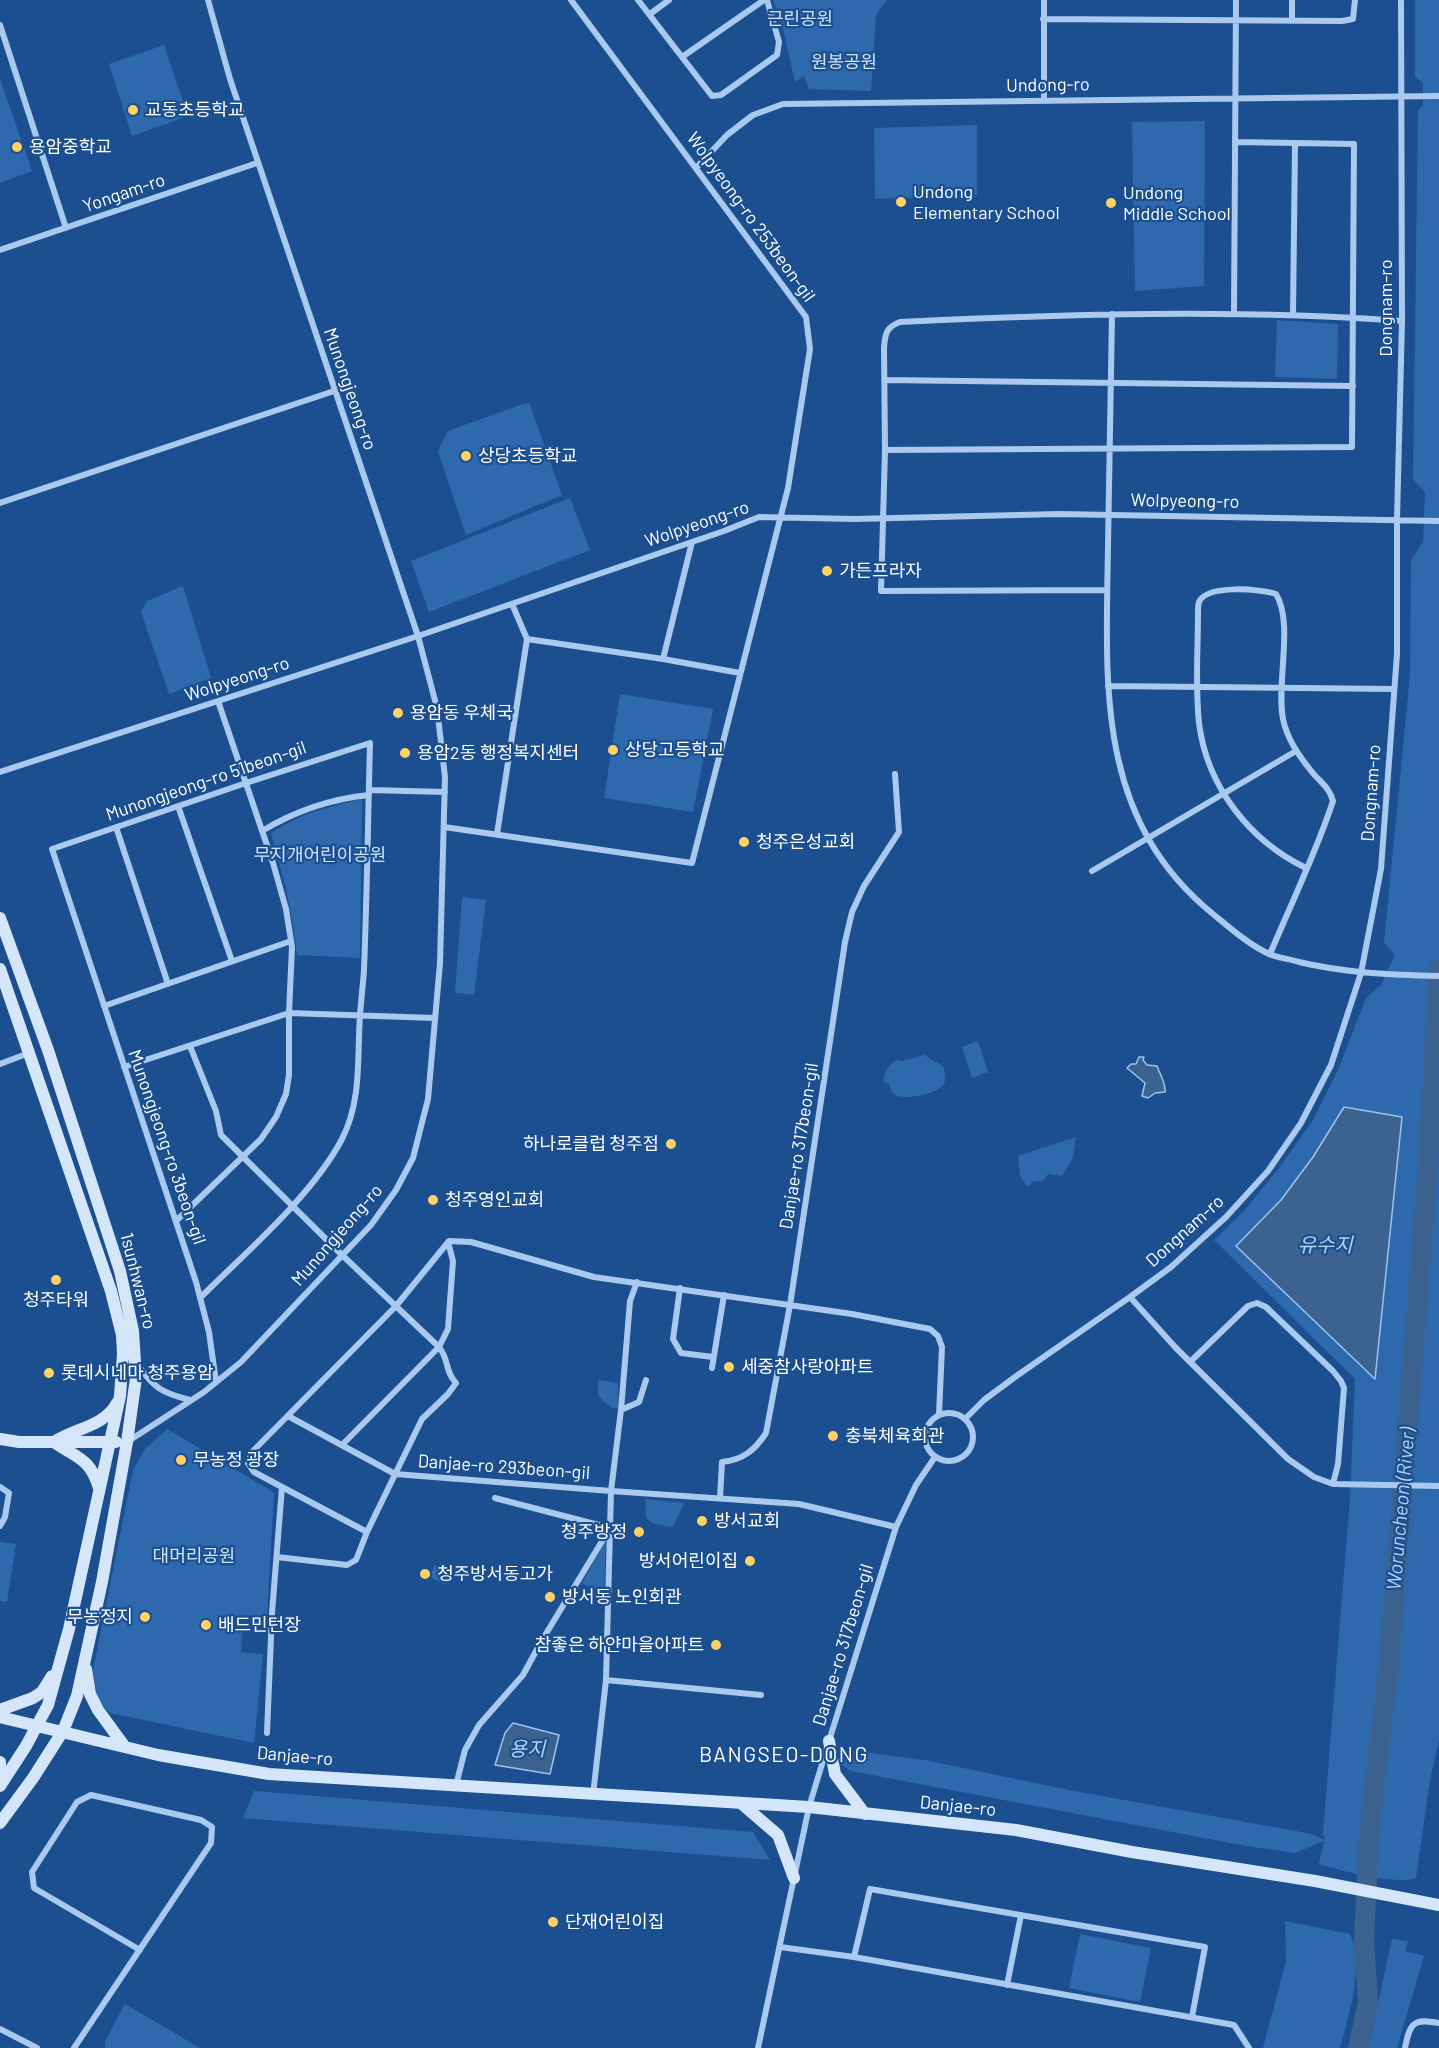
<!DOCTYPE html>
<meta charset="utf-8">
<style>
body{margin:0}
canvas{display:block;background:#1b4f8f}
</style>
<canvas width="1439" height="2048"></canvas>
<script>
const ctx = document.querySelector('canvas').getContext('2d');
ctx.lineJoin = 'round';
function fill(path, color) { ctx.fillStyle = color; ctx.fill(path, 'evenodd'); }
function strokePath(path, color, width, dash) { ctx.strokeStyle = color; ctx.lineWidth = width; ctx.lineCap = dash ? 'butt' : 'round'; ctx.setLineDash(dash || []); ctx.stroke(path); }
function drawText(font, color, halo, rows, align = 'center') {
  ctx.font = font + ' Barlow,"Noto Sans KR",sans-serif'; ctx.lineWidth = 4.5; ctx.setLineDash([]); ctx.textBaseline = 'middle'; ctx.strokeStyle = halo; ctx.fillStyle = color; for (const [text, x, y, turn = 0] of rows) {
    ctx.save(); ctx.translate(x, y); ctx.rotate((+turn || 0) * Math.PI / 180); ctx.textAlign = isNaN(turn) ? turn : align; if (halo) ctx.strokeText(text, 0, 0); ctx.fillText(text, 0, 0); ctx.restore();
  }
}
const green = new Path2D(`
 M773,0H887L876,15L871,91L809,89L804,76L795,82L783,29Z
 M1415,0H1439V1740L1430,1780L1416,1878C1394,1885 1342,1871 1319,1864L1324,1841L1295,1853L1246,1846L851,1771L842,1765L846,1750L925,1760L1069,1790L1312,1834L1325,1840L1323,1833L1350,1498L1355,1379L1214,1240L1244,1211L1279,1168L1313,1120L1338,1070L1366,998L1381,985L1395,955L1384,943L1410,675L1411,560L1423,542L1425,492L1413,479L1418,111L1423,105V83L1415,77Z
 M164,45L188,116L132,136L109,64Z
 M0,79L32,171L0,183Z
 M1205,121L1204,286L1135,291L1132,122Z
 M977,125V195L875,199L874,128Z
 M1277,320L1338,324L1337,379L1275,377Z
 M529,402L562,495L466,535L438,451L448,431Z
 M570,498L590,550L429,612L411,561Z
 M183,586L211,678L169,694L141,612L147,601Z
 M620,694L713,709L693,812L604,798Z
 M362,799L360,958L297,955L293,925L286,889L271,833C302,813 327,807 362,799Z
 M462,897L486,900L474,995L455,993Z
 M978,1041L988,1072L972,1078L962,1047Z
 M924,1055L943,1066C945,1072 947,1079 943,1085C936,1094 902,1102 893,1093C891,1090 890,1087 889,1084L884,1082C884,1072 887,1067 896,1060L903,1061Z
 M1076,1137L1073,1158L1062,1176L1048,1174L1043,1181H1034L1027,1187L1020,1176L1018,1156Z
 M598,1380L618,1383V1408H612L598,1396Z
 M167,1429L270,1490L274,1494L267,1616H243L241,1652L263,1654L254,1743L110,1713C97,1702 94,1686 93,1670L133,1470L145,1449Z
 M645,1499L684,1503L674,1525L670,1527L653,1523L646,1518Z
 M606,1540L604,1594L582,1583Z
 M0,1542L16,1544L7,1602L0,1601Z
 M435,1565L453,1575L450,1583L444,1584L429,1577Z
 M254,1791L753,1832L770,1860L243,1818Z
 M1285,1921L1350,1934L1358,1957L1352,2002L1340,2048H1263L1286,1961Z
 M1080,1934L1151,1948L1140,2002L1069,1988Z
 M1392,1939L1408,1941L1405,1951L1424,1956L1397,2048H1368Z
 M125,2004L200,2048H105V2041Z`);
const water = new Path2D(`
 M1139,1057H1144L1143,1060L1147,1065L1157,1066C1160,1075 1166,1083 1165,1092L1155,1093L1148,1098L1142,1096L1145,1083L1127,1068L1131,1064H1136Z
 M1344,1107L1402,1117L1375,1379L1236,1246L1281,1200L1313,1157Z
 M513,1723L559,1735L550,1774L495,1765L505,1733Z`);
const river = new Path2D(`
 M1358,2048L1368,2002L1364,1940L1369,1833L1389,1664L1428,1166L1439,968`);
const street = new Path2D(`
 M638,0L712,96L721,95L777,55L779,42L767,0
 M1044,0V100
 M650,14L669,0
 M1043,19L1342,21L1353,19L1355,0
 M1292,20V0
 M0,25L66,228
 M682,57L764,0
 M696,168L727,135L753,115L783,104L1439,96
 M0,250L257,163
 M1234,313L1236,0
 M1112,314C1111,392 1109,469 1108,546C1106,684 1095,818 1213,914C1230,928 1248,944 1269,954C1278,958 1290,959 1299,962C1345,973 1392,975 1439,976
 M1293,315L1295,144
 M885,380L1353,386
 M885,450L1352,447L1354,144L1236,142
 M0,503L334,391
 M1107,590L881,591L885,450L884,348C885,334 886,327 900,322C1068,314 1234,309 1402,321
 M512,604L527,639L663,659L740,673
 M663,659L692,542
 M1108,686L1394,689
 M0,772L418,636L724,531L759,517L854,519L1059,514L1439,521
 M369,790L445,792
 M178,806L232,961
 M116,827L168,984
 M444,827L692,863L788,488L810,349L806,317L571,0
 M262,831C295,811 330,799 369,795
 M497,834L527,639
 M1092,871L1296,751
 M1270,954C1291,904 1316,853 1333,801C1330,788 1320,782 1312,772C1299,756 1287,739 1283,719C1276,683 1294,623 1276,594C1261,589 1207,584 1199,602C1198,605 1198,609 1198,612C1198,649 1195,686 1199,723C1207,787 1250,841 1306,868
 M104,1006L291,941
 M190,1046L216,1111L221,1135L342,1255L439,1347C450,1361 444,1370 456,1383L448,1394L422,1419L367,1532L356,1560L347,1565L277,1557
 M0,1064L29,1053
 M124,1067L289,1013L435,1018
 M177,1220L261,1139L276,1117L286,1094L289,1075V1013L292,947L286,909L273,863L218,701
 M680,1288L673,1339L681,1353L713,1357
 M1130,1297L1175,1347L1288,1459L1314,1477L1333,1484L1439,1486
 M200,1298C246,1252 312,1196 342,1139C362,1100 357,1058 360,1015C361,1000 363,985 364,970C367,894 368,819 370,743L246,783L52,849L196,1282L209,1332L216,1382
 M1190,1362L1248,1306L1257,1303L1266,1307L1333,1371L1341,1381L1344,1388L1338,1464L1333,1484
 M138,1365C154,1388 162,1393 190,1400
 M712,1368L724,1295
 M621,1410L639,1402L646,1380
 M925 1437a24 24 0 1 1 48 0a24 24 0 1 1-48 0Z
 M288,1416L395,1474L611,1491L621,1410L630,1301L637,1282
 M965,1419L984,1400L1015,1377L1130,1297L1171,1267L1226,1217L1268,1171L1301,1123L1331,1065L1361,973L1381,869L1397,654V519L1402,321L1401,0
 M127,1442L204,1392L241,1362L371,1225L396,1190L413,1158L428,1099L440,963L445,777L437,708L418,636L230,79L208,0
 M342,1445L439,1347L448,1329L453,1261L448,1242
 M0,1487L9,1493L5,1517L0,1526
 M282,1487L367,1532
 M720,1498L722,1462C743,1460 755,1450 766,1433L790,1305L845,942L852,912L864,886L899,832L895,774
 M606,1680L761,1695
 M267,1733L272,1613L282,1487L254,1472L248,1463L252,1452L396,1306L449,1241L471,1242L594,1277L852,1314L930,1329L938,1336L942,1347L939,1414
 M456,1785L465,1750L479,1725L523,1675L541,1642L610,1528L495,1498
 M593,1795L606,1680L611,1491L799,1504L896,1527
 M780,1947L854,1957L1234,2025L1249,2048
 M854,1957L870,1889L1205,1947L1192,2017
 M1007,1985L1021,1915
 M0,2029L37,2048
 M74,2048L211,1843L212,1827L201,1820L91,1795L77,1802L32,1872L34,1888L140,1950
 M758,2048L809,1807L829,1741L896,1527L916,1485L935,1457
 M1405,2048C1410,2023 1413,2018 1439,2023`);
const secondary = new Path2D(`
 M0,918L48,1050L120,1271L133,1331L136,1378L127,1442L102,1582L77,1696L63,1731L33,1778L0,1823
 M0,969L111,1291L122,1335L123,1354L120,1396L69,1629L48,1705L26,1746L0,1786
 M0,1439L19,1442H116
 M99,1488C90,1458 77,1458 54,1442C75,1428 104,1427 117,1403
 M86,1669L90,1694L98,1710L125,1747
 M0,1710L33,1698L42,1692L52,1676
 M0,1717L158,1755L269,1774L809,1807L1016,1830L1132,1852L1315,1881L1439,1905
 M829,1741L835,1774L865,1814
 M0,1762V1774
 M742,1804L778,1835L794,1878`);
const markers = [
 [133,110,6,"#ffd166"],
 [17,147,6,"#ffd166"],
 [901,202,6,"#ffd166"],
 [1111,203,6,"#ffd166"],
 [466,456,6,"#ffd166"],
 [827,571,6,"#ffd166"],
 [398,713,6,"#ffd166"],
 [613,750,6,"#ffd166"],
 [405,753,6,"#ffd166"],
 [744,842,6,"#ffd166"],
 [671,1144,6,"#ffd166"],
 [433,1200,6,"#ffd166"],
 [56,1280,6,"#ffd166"],
 [729,1367,6,"#ffd166"],
 [49,1373,6,"#ffd166"],
 [833,1436,6,"#ffd166"],
 [181,1460,6,"#ffd166"],
 [702,1521,6,"#ffd166"],
 [639,1532,6,"#ffd166"],
 [750,1561,6,"#ffd166"],
 [425,1574,6,"#ffd166"],
 [550,1597,6,"#ffd166"],
 [145,1617,6,"#ffd166"],
 [206,1625,6,"#ffd166"],
 [716,1645,6,"#ffd166"],
 [553,1922,6,"#ffd166"]
];
const parkNames = [
 ["근린공원",800,19],
 ["원봉공원",844,62],
 ["무지개어린이공원",320,855],
 ["대머리공원",194,1556]
];
const streetNames = [
 ["Undong-ro",1048,85,-1],
 ["Yongam-ro",124,193,-19],
 ["Wolpyeong-ro 253beon-gil",751,217,54],
 ["Dongnam-ro",1386,308,-90],
 ["Munongjeong-ro",350,389,71],
 ["Wolpyeong-ro",1185,501,1],
 ["Wolpyeong-ro",697,524,-19],
 ["Wolpyeong-ro",237,679,-18],
 ["Munongjeong-ro 51beon-gil",206,781,-19],
 ["Dongnam-ro",1371,793,-86],
 ["Danjae-ro 317beon-gil",799,1146,-81],
 ["Munongjeong-ro 3beon-gil",167,1147,71],
 ["Dongnam-ro",1185,1231,-42],
 ["Munongjeong-ro",337,1235,-49],
 ["1sunhwan-ro",138,1281,76],
 ["Danjae-ro 293beon-gil",504,1467,4],
 ["Danjae-ro 317beon-gil",843,1645,-73],
 ["Danjae-ro",295,1756,5],
 ["Danjae-ro",958,1806,6]
];
const poiNames = [
 ["교동초등학교",145,110],
 ["용암중학교",29,147],
 ["Undong",913,192],
 ["Elementary School",913,213],
 ["Undong",1123,193],
 ["Middle School",1123,214],
 ["상당초등학교",478,456],
 ["가든프라자",839,571],
 ["용암동 우체국",410,713],
 ["상당고등학교",625,750],
 ["용암2동 행정복지센터",417,753],
 ["청주은성교회",756,842],
 ["하나로클럽 청주점",659,1144,"right"],
 ["청주영인교회",445,1200],
 ["청주타워",56,1300,"center"],
 ["세중참사랑아파트",741,1367],
 ["롯데시네마 청주용암",61,1373],
 ["충북체육회관",845,1436],
 ["무농정 광장",193,1460],
 ["방서교회",714,1521],
 ["청주방정",627,1532,"right"],
 ["방서어린이집",738,1561,"right"],
 ["청주방서동고가",437,1574],
 ["방서동 노인회관",562,1597],
 ["무농정지",133,1617,"right"],
 ["배드민턴장",218,1625],
 ["참좋은 하얀마을아파트",704,1645,"right"],
 ["단재어린이집",565,1922]
];
const waterNames = [
 ["유수지",1325,1245],
 ["Woruncheon (River)",1401,1509,-85],
 ["용지",527,1749]
];
const quarterNames = [
 ["BANGSEO-DONG",784,1755]
];
fill(green, '#2e69ad');
fill(water, '#3c6290');
strokePath(water, '#9cc4f0', 1.5);
strokePath(river, '#3c6290', 20);
strokePath(street, '#a9c9ee', 6);
strokePath(secondary, '#d6e6fa', 12);
for (const [x, y, r, color] of markers) { const dot = new Path2D(); dot.arc(x, y, r, 0, 2 * Math.PI); ctx.fillStyle = color; ctx.fill(dot); strokePath(dot, '#1b4f8f', 2); }
drawText('18px', '#cfe3fa', '#1b4f8f', parkNames);
drawText('18px', '#fff', '#1b4f8f', streetNames);
drawText('18px', '#fff', '#1b4f8f', poiNames, 'left');
drawText('italic 20px', '#b5d3f5', '#1b4f8f', waterNames);
ctx.letterSpacing = '1.5px';
drawText('21px', '#fff', '#1b4f8f', quarterNames);
ctx.letterSpacing = '0px';
</script>
